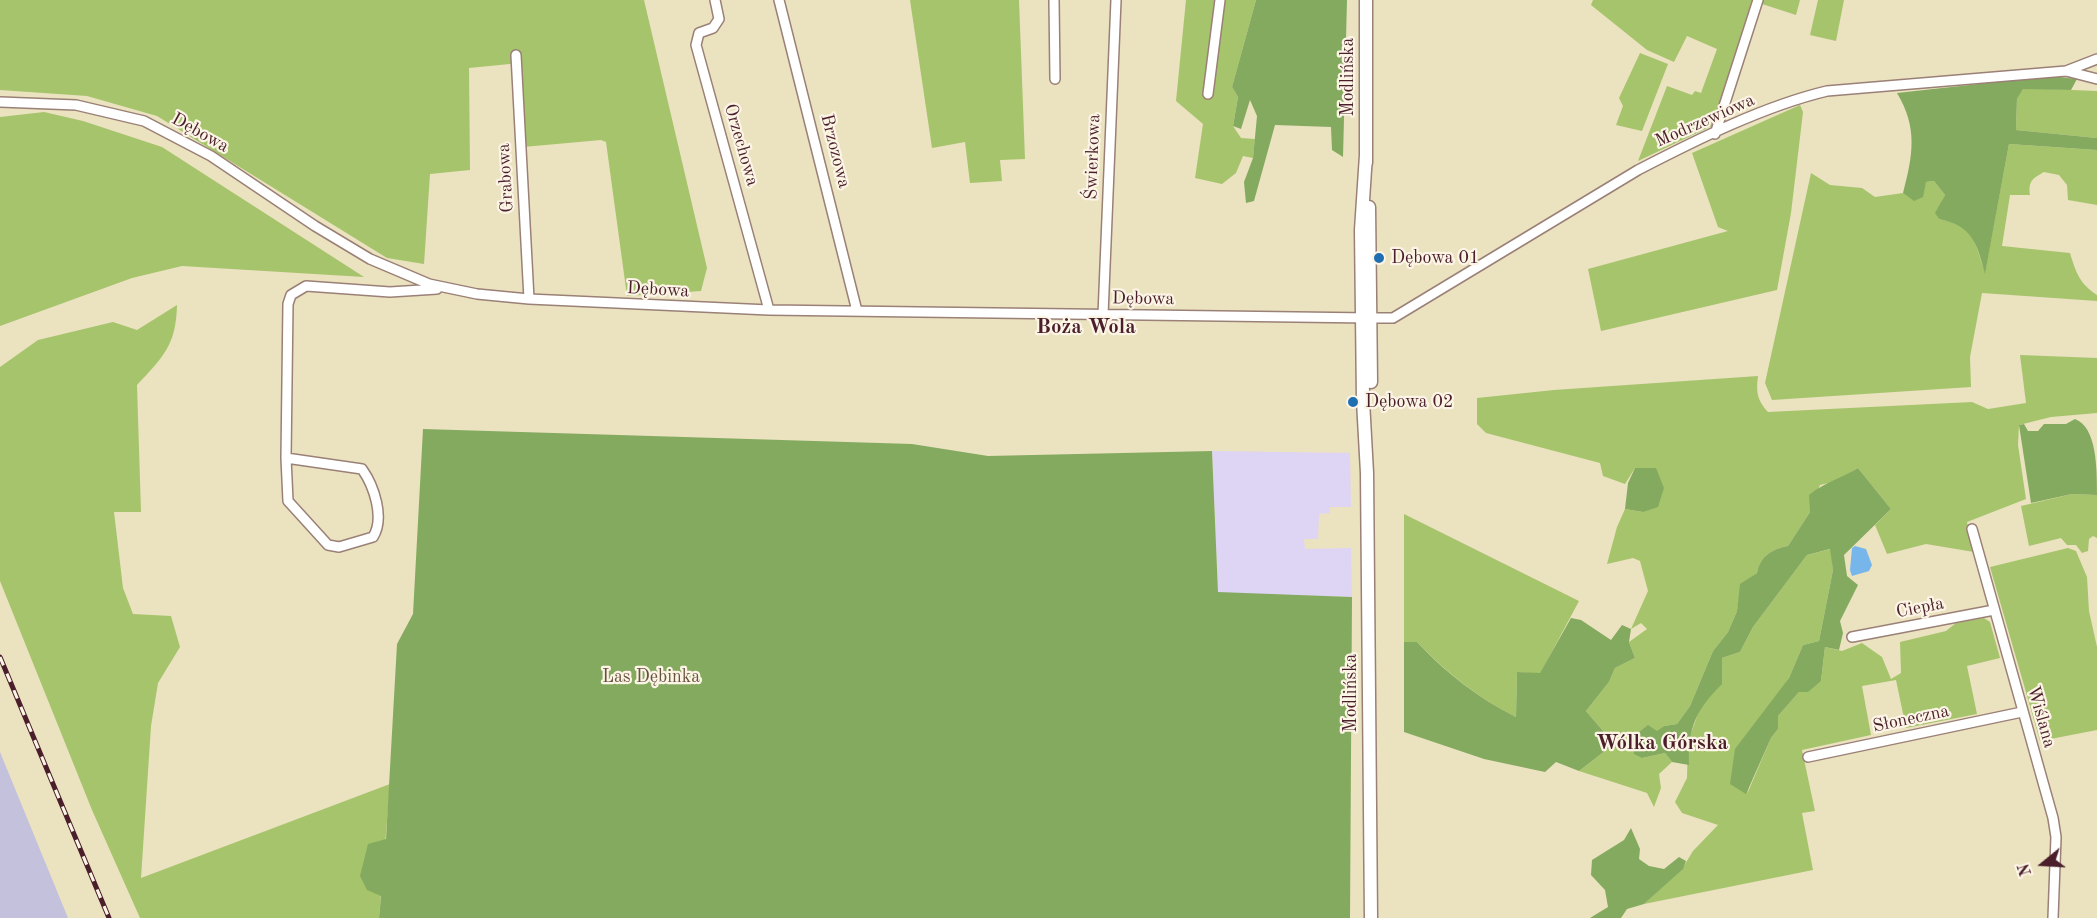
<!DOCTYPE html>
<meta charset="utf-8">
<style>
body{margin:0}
#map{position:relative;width:2097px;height:918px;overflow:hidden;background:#ebe2c0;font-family:"Old Standard TT",serif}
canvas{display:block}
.north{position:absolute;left:2013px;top:834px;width:60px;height:60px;-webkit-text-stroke:4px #fcf5e5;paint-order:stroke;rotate:252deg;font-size:16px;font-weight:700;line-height:24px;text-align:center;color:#4a1f2b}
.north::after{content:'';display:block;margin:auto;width:21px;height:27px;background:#4a1f2b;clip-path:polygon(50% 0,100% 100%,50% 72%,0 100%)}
</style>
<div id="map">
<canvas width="2097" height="918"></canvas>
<div class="north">N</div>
</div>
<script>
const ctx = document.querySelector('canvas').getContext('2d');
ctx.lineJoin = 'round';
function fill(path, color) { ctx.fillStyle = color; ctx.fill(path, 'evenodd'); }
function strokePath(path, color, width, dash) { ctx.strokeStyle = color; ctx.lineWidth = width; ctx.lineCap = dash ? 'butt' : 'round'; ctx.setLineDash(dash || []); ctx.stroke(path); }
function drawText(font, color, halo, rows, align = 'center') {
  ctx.font = font + ' "Old Standard TT",serif'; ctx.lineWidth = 4.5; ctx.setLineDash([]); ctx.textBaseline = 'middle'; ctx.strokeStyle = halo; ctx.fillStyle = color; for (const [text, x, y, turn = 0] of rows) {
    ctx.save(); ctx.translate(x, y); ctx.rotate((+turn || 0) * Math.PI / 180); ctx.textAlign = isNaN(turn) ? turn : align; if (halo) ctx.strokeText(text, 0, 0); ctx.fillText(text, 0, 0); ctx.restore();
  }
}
const built = new Path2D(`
 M1212,451L1350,453L1351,507H1330V513L1319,514L1318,539H1304L1305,549L1351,548L1352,597L1218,593Z`);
const industrial = new Path2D(`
 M0,752L68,918H0Z`);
const green = new Path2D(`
 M0,0H644L707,268L701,291L627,296L606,142L601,140L523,147L520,63L469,68L470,170L430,174L424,264L387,258L157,116L87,96L0,90Z
 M910,0H1019L1025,159L1000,160L1002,181L970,183L965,142L932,148Z
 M1186,0H1256L1232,87L1238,97L1233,126L1241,138L1255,139L1253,158L1243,156L1236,173L1222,184L1195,178L1203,124L1176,101Z
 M1593,0H1800L1796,15L1759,3L1718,123L1638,161L1667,86L1692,95L1695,91L1701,93L1717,49L1687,36L1674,62L1647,50L1591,5Z
 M1818,0H1844L1836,41L1810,35Z
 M1640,53L1668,64L1642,131L1616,125L1623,106L1619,98Z
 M2023,88L2097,91V138L2016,130L2017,99Z
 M1800,105L1803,112L1791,213L1777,290L1601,331L1588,269L1728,231L1718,227L1692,153Z
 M44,112L83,121L162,147L364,277L182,266L132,278L0,326V117Z
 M2009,144L2097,150V205L2068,200L2067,185L2059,175L2044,172C2033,178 2028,181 2030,195H2010L2002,246L2070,253C2076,273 2080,284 2097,295V301L1982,293L1970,357L1971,387L1772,400L1765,383L1811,173L1830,185L1862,188L1875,197L1903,193L1914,200L1926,182L1934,181L1945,195L1936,213L1939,219C1976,226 1974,242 1985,272Z
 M177,305C176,345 164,356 137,385L141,512H114L123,588L133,614L171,616L180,647L158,683L151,726L141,878L390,784L379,918H140L92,810L0,581V367L38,340L113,322L137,330Z
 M2020,355L2097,358V413L2051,417L2019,425L2018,445L2026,499L1967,522L1974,552L1926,544L1887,554L1875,525L1891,509L1858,468L1837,481L1820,485L1810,512L1788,546C1772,549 1760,556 1757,573L1741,585L1737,611L1728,632L1713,651L1690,706L1677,724L1664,726L1657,732L1645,730L1633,737L1642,758L1665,753L1672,762L1659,774L1661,788L1654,807L1647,793L1579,771L1614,744L1586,711L1609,682L1615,668L1635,658L1629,642L1647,629L1641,623L1631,629L1648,591L1640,561L1633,558L1607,564L1617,527L1625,509L1643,512L1635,468L1625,484L1603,476L1600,463L1486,433L1477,424V398L1554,390L1758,376C1756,392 1757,400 1768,412L1972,402L1988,409L2026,403Z
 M2072,494L2097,495V538L2093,536L2089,539L2088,551L2082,553L2076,545H2067L2061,538L2029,546L2021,506Z
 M1404,514L1579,601L1540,674L1517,672L1516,717C1478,698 1447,673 1417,642H1404Z
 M2068,548L2076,551L2087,577L2089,611L2097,647V730L2040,741L1990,567Z
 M1831,549L1833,570L1819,641L1803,645L1789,678L1770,706L1747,794L1771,738L1778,729V716L1799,692L1821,681L1825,647L1842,651L1862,643L1882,657L1891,679L1901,673L1900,642L1946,631L1956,623L1984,618L1990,622L2000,658L1967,666L1977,714L1906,728L1896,680L1862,686L1871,735L1802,750L1815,811L1802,813L1813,870L1644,904L1682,869L1693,851L1718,825L1682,813L1675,802L1687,778L1688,742L1701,705L1722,683V658L1740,652L1753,627L1807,555Z`);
const forest = new Path2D(`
 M1256,0H1347L1343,157L1332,150L1331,127L1275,125L1254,201L1246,203L1244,182L1253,158L1257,116L1250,100L1241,129L1233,126L1238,97L1232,87Z
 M2051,76L2077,79L2071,90L2023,89L2017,99L2016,130L2097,138V150L2009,144L1985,274C1977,244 1973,226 1939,219L1935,213L1945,195L1934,181L1926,182L1923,197L1914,201L1903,193C1913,155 1918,128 1897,93Z
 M2075,419C2097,427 2097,469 2097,495L2072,494L2031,503L2019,425L2024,424L2028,431H2038L2044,424H2066Z
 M423,429L912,444L988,456L1212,451L1218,592L1352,597L1350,918H379L381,896L367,890L360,876L368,844L386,839L397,644L413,614Z
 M1635,468H1656L1664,488L1658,507L1643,512L1625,509L1628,483Z
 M1858,468L1891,509L1844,555L1847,576L1858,585L1840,621L1843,633L1839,650L1825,647L1821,681L1808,692H1799L1778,716V729L1771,738L1746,794L1730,784L1735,749L1789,678L1803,645L1819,641L1833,570L1830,549L1807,555L1753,627L1740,652L1722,658V684C1696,710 1688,727 1689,765L1672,762L1665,753L1642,758L1634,754L1633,737L1648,725L1657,731L1664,726L1677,724L1690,706L1713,651L1728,632L1737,611L1740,584L1757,573C1760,556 1772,549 1788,546L1810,512L1809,495C1823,483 1842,478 1858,468Z
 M1571,618L1581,620L1611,640L1622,625L1631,629L1629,642L1635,658L1615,668L1609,682L1586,711L1614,744L1579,771L1556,762L1545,772L1484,759L1404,732V642H1417C1446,673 1478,698 1516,717L1517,672L1540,673Z
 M1631,828L1640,849L1639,859L1649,866L1664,869L1679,857L1686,861L1683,869L1644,904L1627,909L1621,918H1590L1608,907L1605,890L1591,875L1592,860L1624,840Z`);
const water = new Path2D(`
 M1855,546L1866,549L1872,565L1869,571L1852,576L1850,570L1852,548Z`);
const minor = new Path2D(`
 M715,0L719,19L713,28L699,33L696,45L769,310
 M779,0L857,311
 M1054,0L1055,79
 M516,55L529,299
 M2066,71L2097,79
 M1208,94L1220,0
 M0,102L76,105L144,121L211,156L315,226L370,259L429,284L477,294L529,299L769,310L1370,318H1393L1638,170C1696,140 1764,106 1827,91L2066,71L2097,59
 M1715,134L1758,0
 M1103,315L1116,0
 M286,458L288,501L328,545L339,547L373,537C385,518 374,486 362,469L286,458L288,304L291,295L306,286L390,292L437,289
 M1972,529L2053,818L2056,837L2053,918
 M1852,637L1994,610
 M1808,757L2022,712`);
const major = new Path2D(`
 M1366,155L1361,230L1363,401L1367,473L1371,918
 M1366,163V0
 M1369,207L1371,382`);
const rail = new Path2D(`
 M0,657L109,918`);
const markers = [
 [1379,258,6,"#1f6fb2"],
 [1353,402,6,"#1f6fb2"]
];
const streetNames = [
 ["Modlińska",1348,77,-90],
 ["Modrzewiowa",1705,121,-24],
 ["Dębowa",200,133,29],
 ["Orzechowa",741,145,74],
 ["Brzozowa",835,151,76],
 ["Świerkowa",1093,157,-88],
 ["Grabowa",506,178,-93],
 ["Dębowa",658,290,3],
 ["Dębowa",1143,299,1],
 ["Ciepła",1920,608,-11],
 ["Modlińska",1351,693,-90],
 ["Wiślana",2041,717,74],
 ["Słoneczna",1911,719,-12]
];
const poiNames = [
 ["Dębowa 01",1391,258],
 ["Dębowa 02",1365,402]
];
const parkNames = [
 ["Las Dębinka",651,677]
];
const quarterNames = [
 ["Boża Wola",1086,327],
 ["Wólka Górska",1662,743]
];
fill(built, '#ded5f5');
fill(industrial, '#c3c1db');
fill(green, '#a6c46b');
fill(forest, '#84aa5f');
fill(water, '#76b6ea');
strokePath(minor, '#9a8076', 12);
strokePath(major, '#9a8076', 15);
strokePath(minor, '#fff', 9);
strokePath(major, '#fff', 12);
strokePath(rail, '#4a1f2b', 5);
strokePath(rail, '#fcf5e5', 3, [9]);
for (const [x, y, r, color] of markers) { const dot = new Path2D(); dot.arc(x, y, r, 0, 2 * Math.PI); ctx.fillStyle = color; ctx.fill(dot); strokePath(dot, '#fcf5e5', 2); }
drawText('18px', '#4a1f2b', '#fcf5e5', streetNames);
drawText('18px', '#4a1f2b', '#fcf5e5', poiNames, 'left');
drawText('18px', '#66513e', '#fcf5e5', parkNames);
drawText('bold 21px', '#4a1f2b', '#fcf5e5', quarterNames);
</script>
